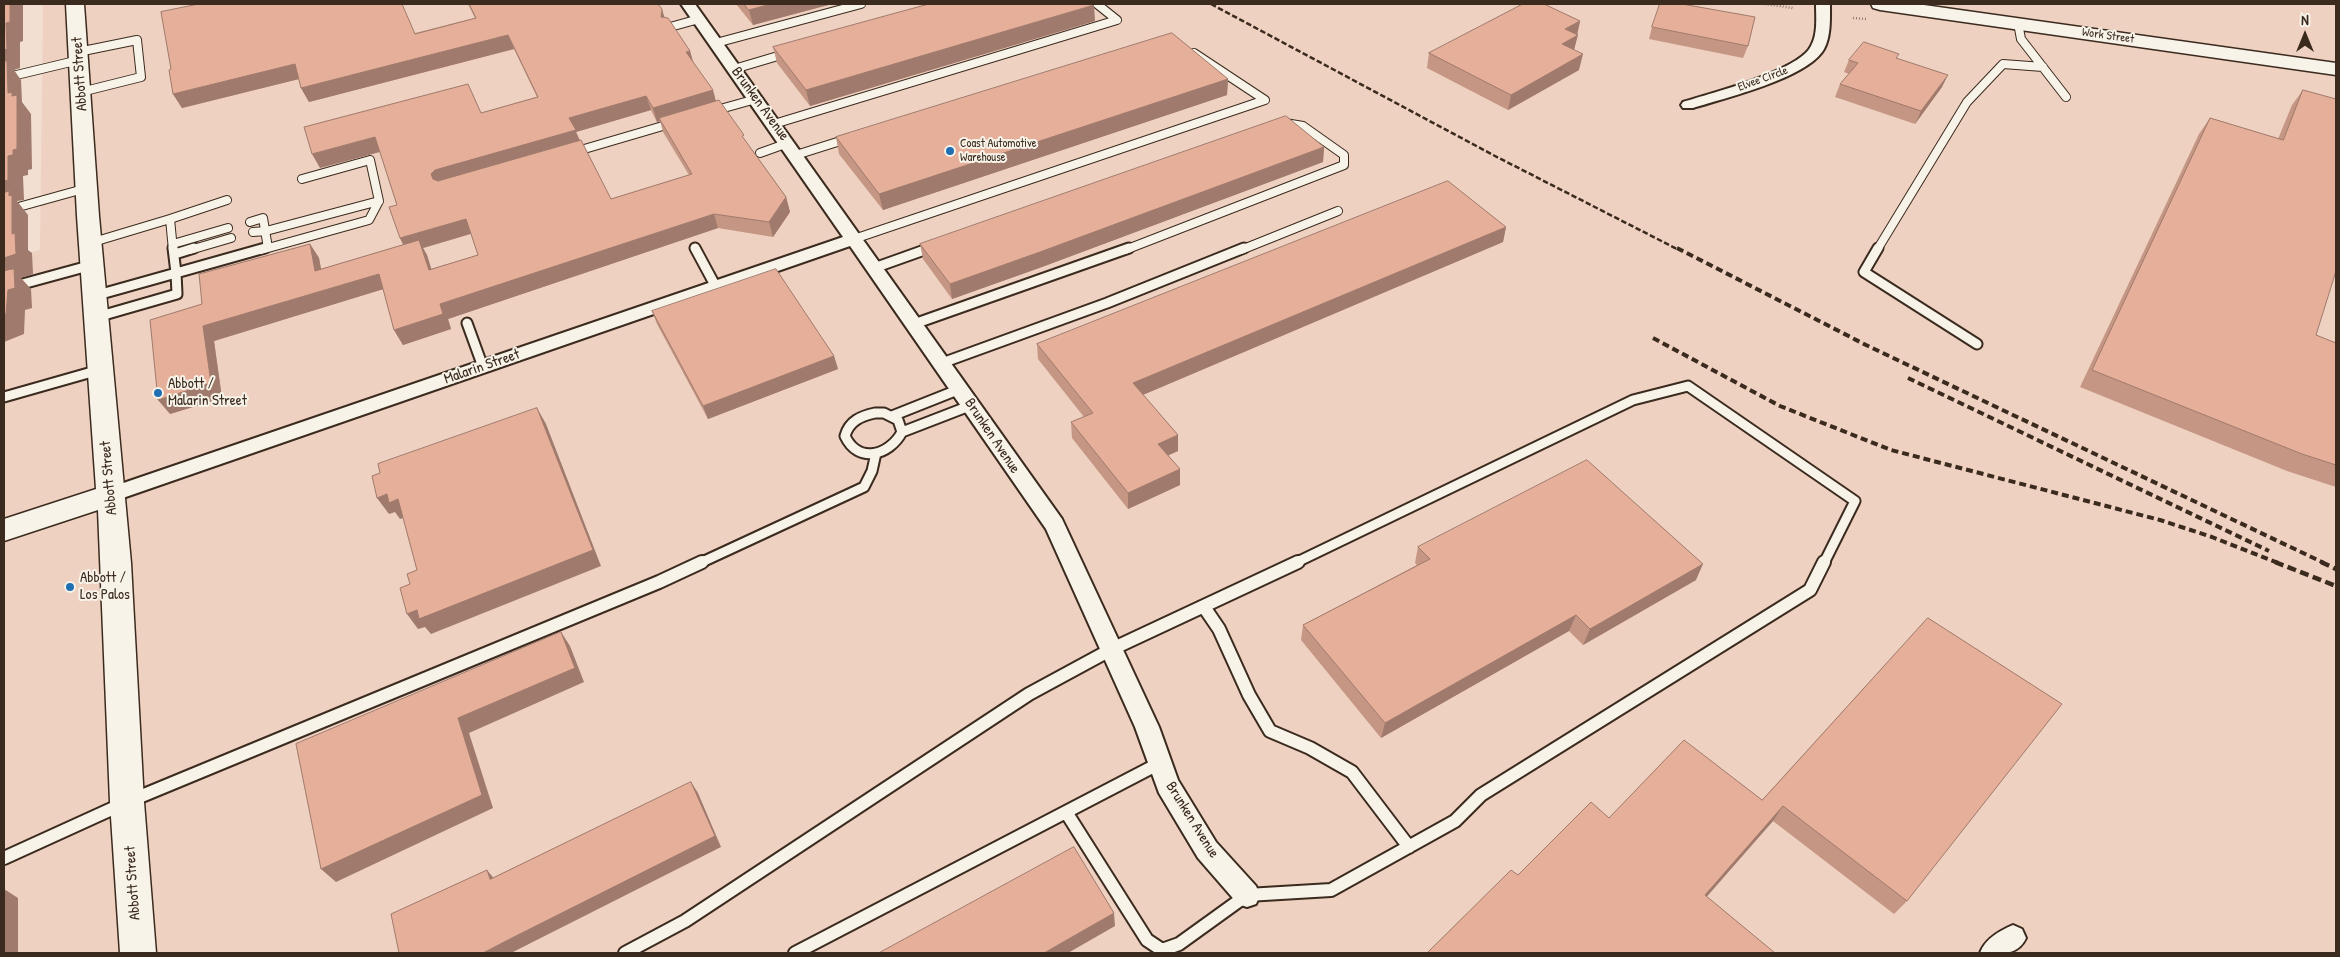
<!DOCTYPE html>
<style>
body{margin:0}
#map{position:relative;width:2340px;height:957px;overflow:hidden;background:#f2dfd1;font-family:"Patrick Hand",sans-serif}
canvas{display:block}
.frame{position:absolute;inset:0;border:5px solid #3b2a1e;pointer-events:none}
.north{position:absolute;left:2280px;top:10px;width:50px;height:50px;-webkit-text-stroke:4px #f7f3e8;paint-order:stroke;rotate:0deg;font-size:14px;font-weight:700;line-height:20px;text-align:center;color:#3b2a1e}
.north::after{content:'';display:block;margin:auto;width:18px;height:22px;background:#3b2a1e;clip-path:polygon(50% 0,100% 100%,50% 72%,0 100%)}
</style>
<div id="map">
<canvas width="2340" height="957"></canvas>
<div class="frame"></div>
<div class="north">N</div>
</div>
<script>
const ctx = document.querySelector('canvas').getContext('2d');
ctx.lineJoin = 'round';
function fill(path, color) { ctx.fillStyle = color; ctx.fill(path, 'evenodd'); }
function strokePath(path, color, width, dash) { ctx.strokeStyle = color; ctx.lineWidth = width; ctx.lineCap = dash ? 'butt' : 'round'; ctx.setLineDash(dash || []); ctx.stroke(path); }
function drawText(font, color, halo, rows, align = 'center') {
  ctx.font = font + ' "Patrick Hand",sans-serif'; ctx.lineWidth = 4; ctx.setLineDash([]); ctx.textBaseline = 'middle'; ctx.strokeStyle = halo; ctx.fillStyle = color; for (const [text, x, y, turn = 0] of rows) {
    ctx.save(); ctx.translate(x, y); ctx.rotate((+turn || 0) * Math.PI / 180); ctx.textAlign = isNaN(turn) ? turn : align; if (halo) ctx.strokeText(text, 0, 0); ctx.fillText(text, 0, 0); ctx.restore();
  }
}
const built = new Path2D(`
 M43,4H2336V953H4V260L40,250Z`);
const path = new Path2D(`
 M1765,4L1793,8
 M1853,18L1867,19`);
const laneFar2 = new Path2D(`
 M2018,23L2021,39L2066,97
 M670,27L699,19
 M716,43L861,4
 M78,52L137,40L141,77L81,92
 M734,69L788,53
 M4,78L79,60
 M713,111L756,99
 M774,124L1117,20L1097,4
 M574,152L673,123
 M760,153L788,143
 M796,155L850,138
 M4,211L87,188
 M170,219L227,200
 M250,222L263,218L268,248
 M253,232L266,231L379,201L370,160L302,179
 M854,239L1265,100L1194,53
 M90,243L170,219L173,250
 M173,244L228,228
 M695,248L696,250
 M190,250L231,238
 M261,250L369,220L379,201
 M926,250L934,247
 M1125,250L1344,165V155L1303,126L1285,123
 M1241,250L1338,211
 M1877,250L1967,102L2003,64L2043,67`);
const laneFar1 = new Path2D(`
 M695,248L716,287
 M1878,248L1864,272L1977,344
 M175,254L194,248
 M874,268L930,248
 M4,289L92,265
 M94,296L176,273L173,248
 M97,317L177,294L176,273L265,248
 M467,323L483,367
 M914,324L1129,248
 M942,363L1107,303L1244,248
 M4,397L99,370
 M875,413H884L898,420L902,432C889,456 858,464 845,436C849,421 861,416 875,413Z
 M892,416L960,389
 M902,432L972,405
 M700,563L864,487L872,471L876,453
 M1295,563L1633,400L1688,386L1855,501L1824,563`);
const lane = new Path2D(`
 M1204,607L1219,629L1249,695L1270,731L1310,748L1352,772L1409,847
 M1066,812L1147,940L1162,950L1179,944L1247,895L1331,890L1455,821L1481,795L1810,590L1824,562
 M4,858L127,802L659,582L702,562
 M625,953L685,921L1029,694L1112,649L1298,562
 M795,953L1160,763`);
const street = new Path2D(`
 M681,4H695L1062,519L1159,727L1178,780L1216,842L1256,886L1260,895L1256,904L1247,907L1238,904L1198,858L1159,793L1135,727L1046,529L850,246L117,500L110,503L103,500L100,495L103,490L843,237Z
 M1816,4H1830C1830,18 1831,36 1824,49C1808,78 1725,98 1693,108H1683L1681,105L1683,102C1711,93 1799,71 1811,46C1818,34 1816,17 1816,4Z
 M2013,925L2022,929L2026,938C2017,957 2000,953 1980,953C1985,939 1999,931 2013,925Z`);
const secondary = new Path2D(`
 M66,4H84L99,216L131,563L144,802L156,953H120L110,802L98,510L4,541V519L96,489L77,216Z
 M1871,4H1917L2336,63V75L1880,10L1873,8Z`);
const railFar2 = new Path2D(`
 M1211,4L1495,156L1679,250`);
const railFar1 = new Path2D(`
 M1677,248L1866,345L2324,563
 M1653,338L1780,406L1891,450L2160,520L2212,537L2278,563
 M1908,378L2269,551`);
const rail = new Path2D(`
 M2275,562L2336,586
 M2321,562L2336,569`);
const wall = new Path2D(`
 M468,4H658L665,18L690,51L693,62L716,101L786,197L790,212L773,237L718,228L448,319L451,329L403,345L394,330L383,289L214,341L222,398L170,414L202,304L310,244L319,258L321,269L403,245L400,238L397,205L380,152L320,168L481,113L537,97L514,49L309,102L301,88L299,79L182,108L173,94L171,69L415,33L475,18ZM651,110L657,122L660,121L663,132L689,175L611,199L580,140L576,132ZM471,234L478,255L431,269L427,255L423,248Z
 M736,4H832L753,25Z
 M1095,21L810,106L777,63L773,47Z
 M1580,21L1574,50L1579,70L1508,110L1427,68L1429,53Z
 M1652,27L1748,46L1743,58L1649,39Z
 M1897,58L1942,87L1915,124L1835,97L1840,84L1849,74L1844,72L1849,60Z
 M1228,79L1227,95L883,210L839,154L836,137Z
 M2303,90L2316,335L2336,343V487L2287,471L2080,387L2199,134L2210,118L2278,139L2292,105Z
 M1324,147L1323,162L1042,267L952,299L923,259L920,244Z
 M1506,227L1503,242L1143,395L1178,435V451L1168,455L1180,469V485L1128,509L1072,438L1071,422L1084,417L1038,359L1037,344Z
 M652,311L834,356L838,369L708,419L657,324Z
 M1418,547L1696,580L1583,645L1569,631L1381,738L1301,640L1303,625L1417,565L1415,563Z
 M1928,618L1907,901L1894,914L1773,821L1706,896L1518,875L1609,818L1762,800Z`);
const shadedWall = new Path2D(`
 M10,4H23V41L20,42V68L14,70L21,80L22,102L31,114L32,169L28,170V175L23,176L24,200L17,201L28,215V250L32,253L33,274L21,278L31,289L32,308L25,310L24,334L4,342V258L12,234L4,205V181L8,93L4,72V50L6,23Z
 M771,4H832L753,25L749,10Z
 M1094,5L1095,21L810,106L806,90Z
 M662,9L666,23L661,17Z
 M1580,21L1577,35L1565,29Z
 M508,35L514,49L309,102L301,88Z
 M1578,35L1574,50L1562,44Z
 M690,51L694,65L686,52Z
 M1583,54L1579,70L1508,110L1511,95Z
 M295,64L303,78L182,108L173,94Z
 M1948,75L1942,87L1915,124L1921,111Z
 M1228,79L1227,95L883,210L879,194Z
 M713,90L717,105L659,118L660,121L657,122L653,108Z
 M646,96L651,110L576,132L581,144L439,188L433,179L431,174L435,170L569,118Z
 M375,137L383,151L320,168L312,154Z
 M1324,147L1323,162L1042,267L952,299L950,284Z
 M786,197L790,212L773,237L769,222Z
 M714,214L718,228L448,319L451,329L403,345L394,330L440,304Z
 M466,219L473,233L423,248L427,255L436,284L429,270L408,253L400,238Z
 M1506,227L1503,242L1133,399V383Z
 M310,244L319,258L324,286L315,271Z
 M379,274L387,288L214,341L222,398L170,414L158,400L203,326Z
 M834,356L838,369L708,419L703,406Z
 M537,408L546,424L601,566L431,634L425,627L418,629L407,614Z
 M1178,435V451L1158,460V444Z
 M1180,469V485L1128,509V493Z
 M387,494L398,499L409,516L400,519L395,512L389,514L377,498Z
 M1703,564L1696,580L1583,645L1590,629Z
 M1576,615L1569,631L1381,738L1385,723Z
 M561,632L570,646L584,682L469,733L493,808L336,882L321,869L458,718Z
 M691,782L698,793L721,847L511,953H483Z
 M1783,806L1773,821L1696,909L1705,895Z
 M487,870L496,881L490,879Z
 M4,889L18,898V953H4Z
 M1114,913L1115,926L1068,953H1044Z`);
const building = new Path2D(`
 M4,4H10V22L6,23L7,49L4,50Z
 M199,4H402L415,34L476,18L469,4H658L662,9L661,17L668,18L690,51L686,52L713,90L653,108L646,96L569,118L576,130L435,170L431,174L433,179L438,181L581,140L611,199L692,174L659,118L719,100L744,135L742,136L786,197L769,222L714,214L440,304L443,314L394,330L379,274L203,326L211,383L158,400L150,320L202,304L199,274L310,244L315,271L419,240L429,270L478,255L466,219L400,238L389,207L397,205L375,137L312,154L304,127L468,84L481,113L538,97L508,35L301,88L295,64L173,94L169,70L171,69L161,12Z
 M744,4H771L749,10Z
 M929,4H1092L1094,5L806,90L773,47Z
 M1523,4H1544L1580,21L1565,29L1578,35L1562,44L1583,54L1511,95L1429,53Z
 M1660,4H1682L1755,17L1748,46L1652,27Z
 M1172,33L1228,79L879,194L836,137Z
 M1864,42L1899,54L1896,58L1948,75L1921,111L1840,84L1858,63L1849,60Z
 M4,61H7L8,93L12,92V96L17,95V149L13,150V155L8,156V180L4,181Z
 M2303,90L2336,99V271L2316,335L2336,343V465L2302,454L2092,370L2210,118L2283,140Z
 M1286,116L1324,147L1040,252L950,284L920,244Z
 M1448,181L1506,227L1133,383L1178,435L1158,444L1180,469L1128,493L1071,422L1093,413L1037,344Z
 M9,191V196L12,195V234L15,233L16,254L4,258V193Z
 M14,269L15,288L8,290L6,314L4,315V271Z
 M776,269L834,356L703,406L652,311Z
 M537,408L593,550L419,619L417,610L407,614L400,588L410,584L407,574L417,570L398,499L389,503L387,494L377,498L372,476L380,473L378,464Z
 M1587,460L1703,564L1590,629L1576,615L1385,723L1303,625L1430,559L1418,547Z
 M1928,618L2062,704L1907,901L1783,806L1705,895L1775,953H1427L1511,870L1518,875L1591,802L1609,818L1684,740L1762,800Z
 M561,632L575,668L458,718L482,795L321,869L296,744Z
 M691,782L715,836L510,939L483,953H399L391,914L487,870L490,879Z
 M1074,847L1114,913L1044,953H879Z`);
const markers = [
 [950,151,5,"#1f6fb2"],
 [158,393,5,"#1f6fb2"],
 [70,587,5,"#1f6fb2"]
];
const farStreetnames = [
 ["Work Street",2108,36,8],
 ["Elvee Circle",1763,79,-20]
];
const farPoinames = [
 ["Coast Automotive",960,144],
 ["Warehouse",960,158]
];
const streetNames = [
 ["Abbott Street",80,74,-94],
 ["Brunken Avenue",760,104,54],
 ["Malarin Street",482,367,-19],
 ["Brunken Avenue",992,436,56],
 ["Abbott Street",109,478,-95],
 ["Brunken Avenue",1192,820,58],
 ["Abbott Street",133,883,-94]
];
const poiNames = [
 ["Abbott /",168,384],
 ["Malarin Street",168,401],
 ["Abbott /",80,578],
 ["Los Palos",80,595]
];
fill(built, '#eed1c0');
strokePath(laneFar2, '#3b2a1e', 10);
strokePath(laneFar1, '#3b2a1e', 13);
strokePath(lane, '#3b2a1e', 16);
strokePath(street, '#3b2a1e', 4);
strokePath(secondary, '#3b2a1e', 3);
strokePath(path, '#3b2a1e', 2.5, [0.5, 2.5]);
strokePath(laneFar2, '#f7f3e8', 8);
strokePath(laneFar1, '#f7f3e8', 9);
strokePath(lane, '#f7f3e8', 12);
fill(street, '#f7f3e8');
fill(secondary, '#f7f3e8');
strokePath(railFar2, '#3b2a1e', 2.5, [5.5, 2.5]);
strokePath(railFar1, '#3b2a1e', 4, [7, 4]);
strokePath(rail, '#3b2a1e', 4.5, [9, 4.5]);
fill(wall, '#c59684');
fill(shadedWall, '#a07a6c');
fill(building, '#e5af9a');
strokePath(building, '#a07a6c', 1);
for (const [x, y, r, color] of markers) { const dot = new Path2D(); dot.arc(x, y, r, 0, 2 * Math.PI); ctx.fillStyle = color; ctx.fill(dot); strokePath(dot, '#f7f3e8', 2); }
drawText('12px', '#3b2a1e', '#f7f3e8', farStreetnames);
drawText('12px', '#3b2a1e', '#f7f3e8', farPoinames, 'left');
drawText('15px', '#3b2a1e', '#f7f3e8', streetNames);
drawText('15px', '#3b2a1e', '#f7f3e8', poiNames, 'left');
</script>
